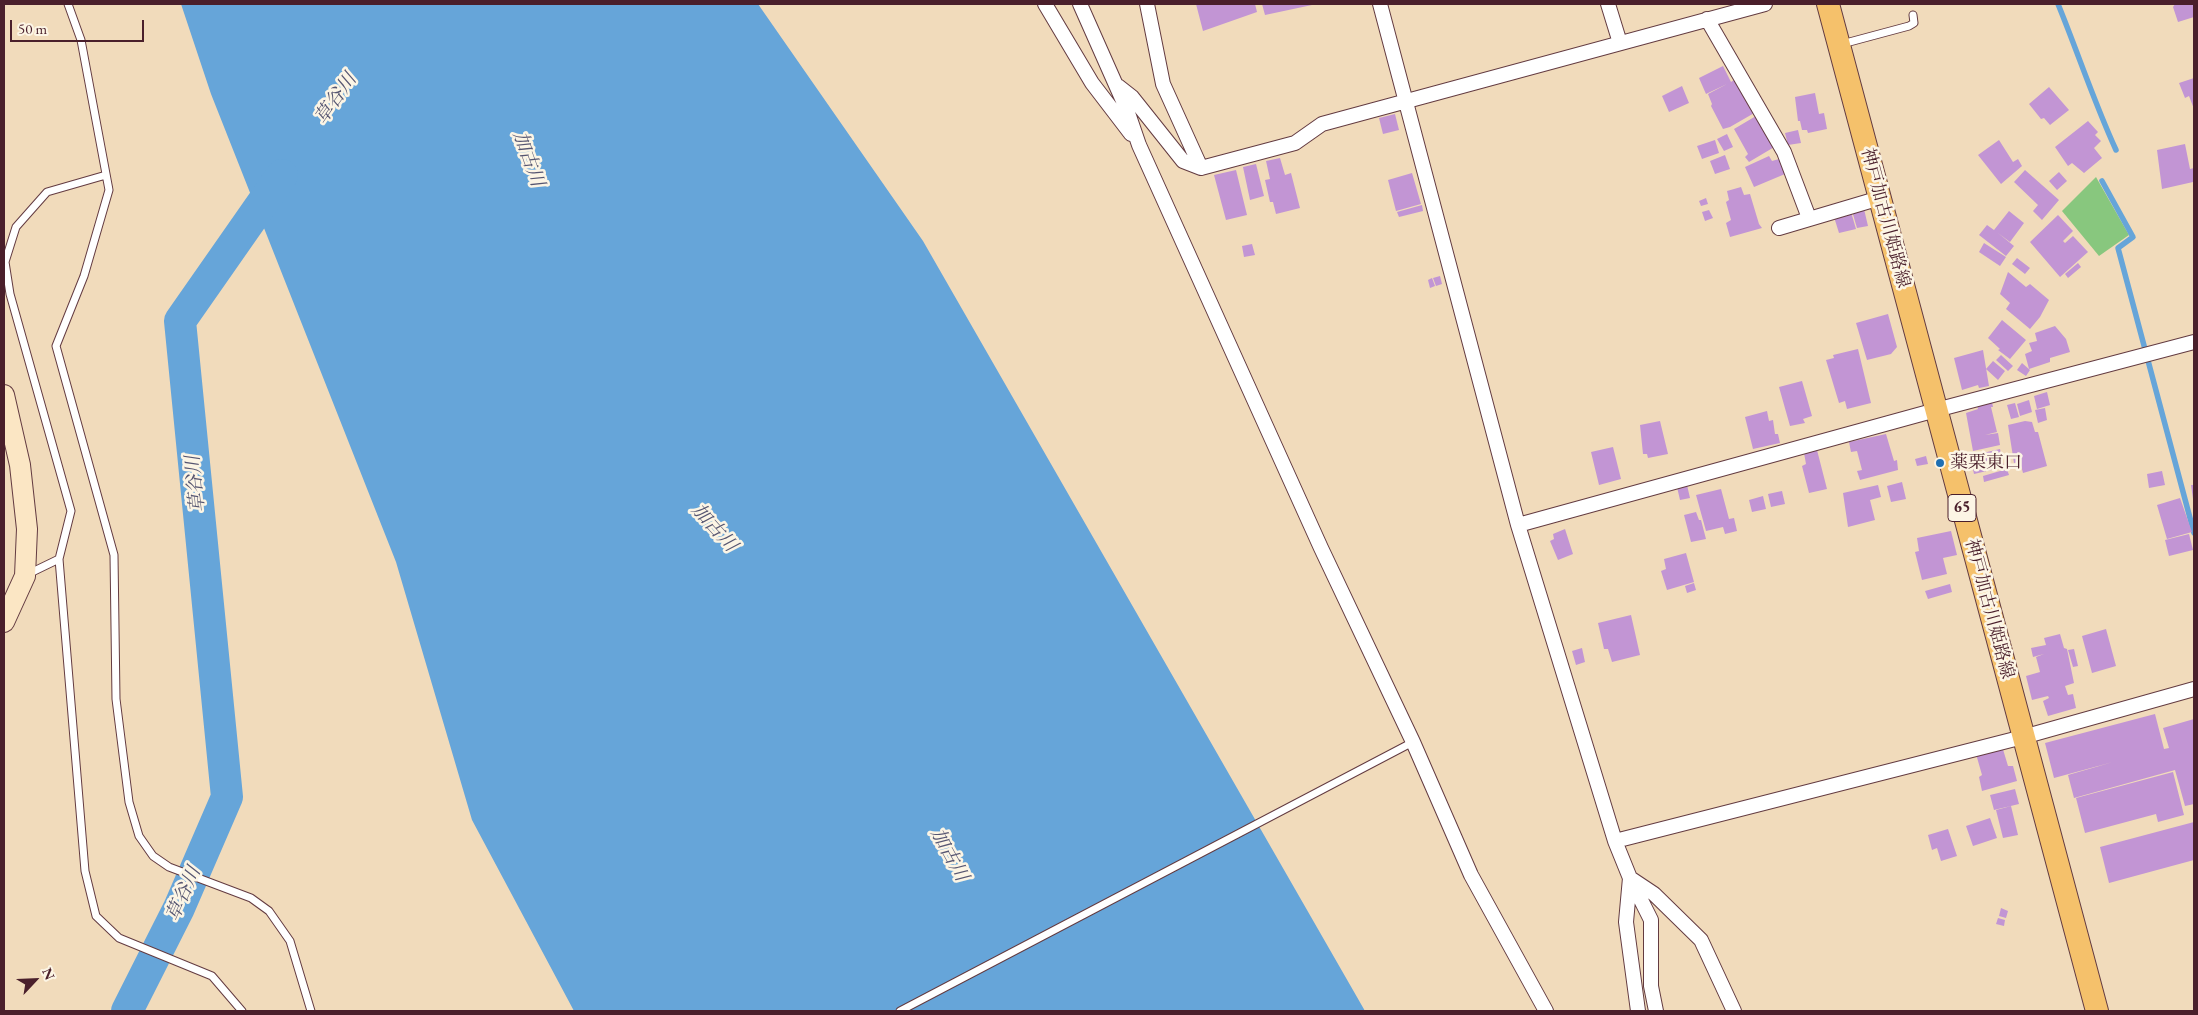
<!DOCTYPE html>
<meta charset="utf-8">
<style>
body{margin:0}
#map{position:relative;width:2198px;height:1015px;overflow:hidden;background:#f1dbbb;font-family:"EB Garamond",serif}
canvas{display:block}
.frame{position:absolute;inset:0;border:5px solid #4a1f2b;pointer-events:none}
.north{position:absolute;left:10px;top:955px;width:50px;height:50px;-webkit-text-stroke:4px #fcf5e5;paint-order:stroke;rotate:65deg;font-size:14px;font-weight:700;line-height:20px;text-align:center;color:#4a1f2b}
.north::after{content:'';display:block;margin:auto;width:18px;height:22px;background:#4a1f2b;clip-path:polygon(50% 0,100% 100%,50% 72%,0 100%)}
.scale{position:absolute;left:10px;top:20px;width:134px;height:22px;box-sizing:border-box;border:2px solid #4a1f2b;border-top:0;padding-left:6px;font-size:15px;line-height:18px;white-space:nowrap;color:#4a1f2b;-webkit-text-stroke:4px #fcf5e5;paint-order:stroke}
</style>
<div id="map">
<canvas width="2198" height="1015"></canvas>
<div class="frame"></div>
<div class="north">N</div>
<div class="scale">50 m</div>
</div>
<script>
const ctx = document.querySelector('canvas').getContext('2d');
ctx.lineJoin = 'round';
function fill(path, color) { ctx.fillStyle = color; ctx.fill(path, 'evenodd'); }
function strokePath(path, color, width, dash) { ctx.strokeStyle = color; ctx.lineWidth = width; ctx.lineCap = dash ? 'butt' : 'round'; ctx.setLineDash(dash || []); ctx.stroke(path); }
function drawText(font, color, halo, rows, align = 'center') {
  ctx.font = font + ' "EB Garamond","Noto Serif JP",serif'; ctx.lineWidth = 5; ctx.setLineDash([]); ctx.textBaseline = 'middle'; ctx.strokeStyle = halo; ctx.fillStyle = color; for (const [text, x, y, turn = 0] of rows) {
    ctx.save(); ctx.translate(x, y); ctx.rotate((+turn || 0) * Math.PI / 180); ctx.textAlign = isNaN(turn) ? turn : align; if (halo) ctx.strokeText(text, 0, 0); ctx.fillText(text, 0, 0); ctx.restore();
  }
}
const green = new Path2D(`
 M2096,177L2129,235L2099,256L2062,211Z`);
const water = new Path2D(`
 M181,4H758L923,241L1365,1011H574L472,820L396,562L211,94Z`);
const stream = new Path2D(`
 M2058,4C2078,53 2094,102 2116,150
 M2102,181L2133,237L2118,248L2194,533`);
const river = new Path2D(`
 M127,1011L179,908L227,797L180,321L282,175`);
const building = new Path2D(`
 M1196,4H1255L1257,12L1203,31Z
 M1262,4H1312V5L1265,15Z
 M2175,4H2194V17L2178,22L2173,7Z
 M1723,66L1731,82L1737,78L1756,112L1730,127L1723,129L1711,106L1712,104L1708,94L1727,84L1706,94L1699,78Z
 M2194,78V109L2189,96L2185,98L2179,83Z
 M1682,86L1689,103L1669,112L1662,96Z
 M2049,87L2069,110L2050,125L2044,118L2041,119L2029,104Z
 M1815,93L1819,114L1824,113L1827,129L1808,133L1807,130H1802L1800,121H1798L1795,97Z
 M1395,114L1399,130L1383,134L1379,118Z
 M1756,116L1776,146L1749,162L1745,157L1748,154L1734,129Z
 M2088,121L2098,132L2095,135L2101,141L2094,148L2102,158L2084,173L2072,163L2068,166L2055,147Z
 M1798,130L1801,143L1788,145L1785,133Z
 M1727,134L1733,147L1724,151L1717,139Z
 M1715,140L1719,153L1702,159L1697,146Z
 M1999,140L2013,162L2018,159L2022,166L2001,184L1978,155Z
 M2185,144L2190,169L2194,168L2193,182L2162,189L2157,150Z
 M1725,155L1730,169L1715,174L1710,161Z
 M1769,156L1772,161L1779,159L1785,174L1754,187L1745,167Z
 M1280,158L1285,175L1291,173L1300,208L1276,214L1273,202H1270L1265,180L1270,179L1266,161Z
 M1256,164L1264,196L1250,200L1243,167Z
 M1236,170L1247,215L1226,220L1214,175Z
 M2025,170L2059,200L2042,220L2033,211L2038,205L2014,182Z
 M2059,172L2067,181L2057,190L2049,181Z
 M1412,173L1421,204L1396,211L1388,180Z
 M1741,187L1744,195L1750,194L1759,224L1762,228L1730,237L1726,223L1731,220L1726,202L1729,200L1727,191Z
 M1706,198L1708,204L1701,206L1699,201Z
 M1422,205L1423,211L1399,217L1397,212Z
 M1864,209L1868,226L1857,228L1852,211Z
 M1709,210L1713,218L1705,221L1702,212Z
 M2009,211L2024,223L2010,242L1998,233L2014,246L2006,256L1979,235L1987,225L1994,230Z
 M1851,212L1856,229L1839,233L1834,217Z
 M2058,215L2073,231L2063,241L2065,243L2073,236L2088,252L2060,277L2030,242Z
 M1984,243L2006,257L2000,266L1979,252Z
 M1252,244L1255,255L1244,257L1242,246Z
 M2017,258L2030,268L2025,274L2012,264Z
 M2078,263L2081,267L2068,278L2065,274Z
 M2008,272L2026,287L2030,284L2049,300L2040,317L2030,329L2006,309L2010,303L2000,294Z
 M1440,276L1442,284L1436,286L1433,278Z
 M1432,278L1435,286L1430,288L1428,280Z
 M1888,314L1897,347L1891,354L1867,360L1856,323Z
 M2002,320L2026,340L2010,359L1998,350L2000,349L1988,338Z
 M2055,326L2066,339L2070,352L2050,358V362L2029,369L2025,354L2032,351L2029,343L2037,341L2035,333Z
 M1858,349L1871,403L1847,409L1845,401L1839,403L1826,360L1834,358L1833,355Z
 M1983,350L1989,386L1979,388L1978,385L1962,390L1954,358Z
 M2001,355L2013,366L2008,371L1996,360Z
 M1993,361L2005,371L1998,380L1986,369Z
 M2022,363L2030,370L2026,376L2017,370Z
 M1802,381L1812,416L1803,419L1805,423L1790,426L1779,387Z
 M2047,392L2050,405L2037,409L2034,396Z
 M2029,400L2032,412L2020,416L2017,404Z
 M1992,402L1993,407H1991L1997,432L1985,435L1998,433L2000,445L1973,451L1966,413L1978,409L1977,406Z
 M2015,403L2019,417L2011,419L2007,405Z
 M2045,408L2047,420L2038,423L2035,410Z
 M1767,411L1769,421L1773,420L1775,434H1778L1780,443L1753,449L1745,417Z
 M1660,421L1668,454L1648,458L1647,454H1643L1640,425Z
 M2025,421L2032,422L2035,432H2038L2047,466L2023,473L2020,462L2014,463L2008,425Z
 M1886,434L1894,461L1897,460L1898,470L1860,480L1857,471L1862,470L1857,451L1851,452L1849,442Z
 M1613,447L1621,479L1599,485L1591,452Z
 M2000,449L2004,467L1974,474L1970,456Z
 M1817,450L1827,489L1809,493L1802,466L1806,464L1804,453Z
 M1926,456L1928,464L1917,466L1915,459Z
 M2007,469L2009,475L1984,482L1983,476Z
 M2162,471L2165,485L2149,488L2147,474Z
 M1902,482L1906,499L1891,502L1887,486Z
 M1687,485L1690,498L1680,500L1677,487Z
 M1878,485L1881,497L1870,500L1875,520L1848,527L1843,493Z
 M2191,485H2194V499H2193Z
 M1721,489L1729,519L1734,518L1737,531L1725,534L1723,527L1706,531L1696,495Z
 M1782,491L1785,504L1771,507L1768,494Z
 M1763,496L1766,509L1752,512L1749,500Z
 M2180,498L2192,532L2167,539L2157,505Z
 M1696,512L1699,520H1701L1706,539L1691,542L1684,515Z
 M1565,529L1573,554L1558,560L1550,541L1554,539L1553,534Z
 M1951,531L1957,555L1943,558L1947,574L1922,580L1915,552L1919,551L1917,538Z
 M2189,534L2193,550L2169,556L2165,540Z
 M1686,553L1694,582L1667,590L1661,571L1666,569L1664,559Z
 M1694,583L1696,590L1687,593L1685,586Z
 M1950,584L1952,592L1928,599L1925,591Z
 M1631,615L1640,655L1612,662L1608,649H1604L1598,623Z
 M2106,629L2116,666L2092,673L2082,636Z
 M2060,634L2064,648L2067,649L2074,683L2065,686L2068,695L2073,694L2076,708L2048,716L2043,701L2049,698L2048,696L2032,700L2026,676L2040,672L2036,657L2044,654L2033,657L2031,648L2046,645L2044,638Z
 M1582,648L1585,662L1576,665L1572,651Z
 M2074,649L2078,666L2073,667L2068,650Z
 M2155,714L2164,749L2169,748L2163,728L2194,719V804L2185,806L2175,770L2074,798L2068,775L2113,762L2054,778L2045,743Z
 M2002,746L2008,766H2013L2017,781L1982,791L1979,777L1982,775L1976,754Z
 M2173,772L2184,815L2158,822L2156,814L2085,833L2076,798Z
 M2015,789L2019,804L1994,810L1990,795Z
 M2011,806L2018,835L2003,838L1996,810Z
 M1990,818L1997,838L1973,846L1966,826Z
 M2194,822V860L2109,883L2100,847Z
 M1948,829L1957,856L1941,861L1937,848L1932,850L1928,835Z
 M2001,908L2008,911L2006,918L1999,916Z
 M1998,918L2005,920L2004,926L1996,924Z`);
const lane = new Path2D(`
 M68,4L81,40L109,190L84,276L56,346L114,555L116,699L129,802L139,836L153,856L169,867L251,898L269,911L290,941L311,1011
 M1842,44L1909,26L1914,23L1913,15
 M59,559L85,871L96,916L119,938L212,976L242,1011
 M28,574L59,559L71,511L10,294L5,262L16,227L47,192L106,175
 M900,1011L1413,742`);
const street = new Path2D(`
 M1045,4L1092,83L1131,134
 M1080,4L1127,110L1139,145L1321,548L1413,742L1471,875L1546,1011
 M1147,4L1163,84L1201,168
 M1380,4L1518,525L1615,841L1630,878L1654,894L1701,940L1734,1011
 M1608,4L1620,43
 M1707,19L1784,152L1809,218
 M1118,86L1132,97L1183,161L1201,168L1295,143L1322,124L1765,4
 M1779,228L1880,198
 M1518,525L1936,410L2194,342
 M1615,841L2023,737L2194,689
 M1638,1011L1626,922L1630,878L1651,920V986L1656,1011`);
const secondary = new Path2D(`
 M4,395L20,465L27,529L25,576L4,622`);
const primary = new Path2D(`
 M1828,4L2097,1011`);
const markers = [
 [1940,463,5,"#1f6fb2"]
];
const shields = [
 [1962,508,28]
];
const shieldNames = [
 ["65",1962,508]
];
const streetNames = [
 ["神戸加古川姫路線",1885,218,75],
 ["神戸加古川姫路線",1989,609,75]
];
const poiNames = [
 ["薬栗東口",1950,463]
];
const waterNames = [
 ["草谷川",336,99,-55],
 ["加古川",528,159,70],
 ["草谷川",196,484,-96],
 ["加古川",714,528,48],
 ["加古川",949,855,61],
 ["草谷川",184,894,-66]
];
fill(green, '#88c77e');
fill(water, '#66a5d9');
strokePath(stream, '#66a5d9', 5.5);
strokePath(river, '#66a5d9', 32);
fill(building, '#c295d4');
strokePath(lane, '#633b41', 9);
strokePath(street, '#633b41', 16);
strokePath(secondary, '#633b41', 22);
strokePath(primary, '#633b41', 24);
strokePath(lane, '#fff', 7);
strokePath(street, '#fff', 14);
strokePath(secondary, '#fbe6c4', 20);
strokePath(primary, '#f5c16b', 22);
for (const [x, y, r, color] of markers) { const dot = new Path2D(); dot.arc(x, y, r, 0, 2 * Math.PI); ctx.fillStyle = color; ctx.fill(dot); strokePath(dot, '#fcf5e5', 2); }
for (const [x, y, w] of shields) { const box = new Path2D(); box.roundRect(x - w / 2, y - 13.5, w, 27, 4); ctx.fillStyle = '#fcf5e5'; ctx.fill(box); strokePath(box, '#4a1f2b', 1); }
drawText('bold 16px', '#4a1f2b', null, shieldNames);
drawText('18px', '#4a1f2b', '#fcf5e5', streetNames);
drawText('18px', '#4a1f2b', '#fcf5e5', poiNames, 'left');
drawText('italic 19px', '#555571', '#fcf5e5', waterNames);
</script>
